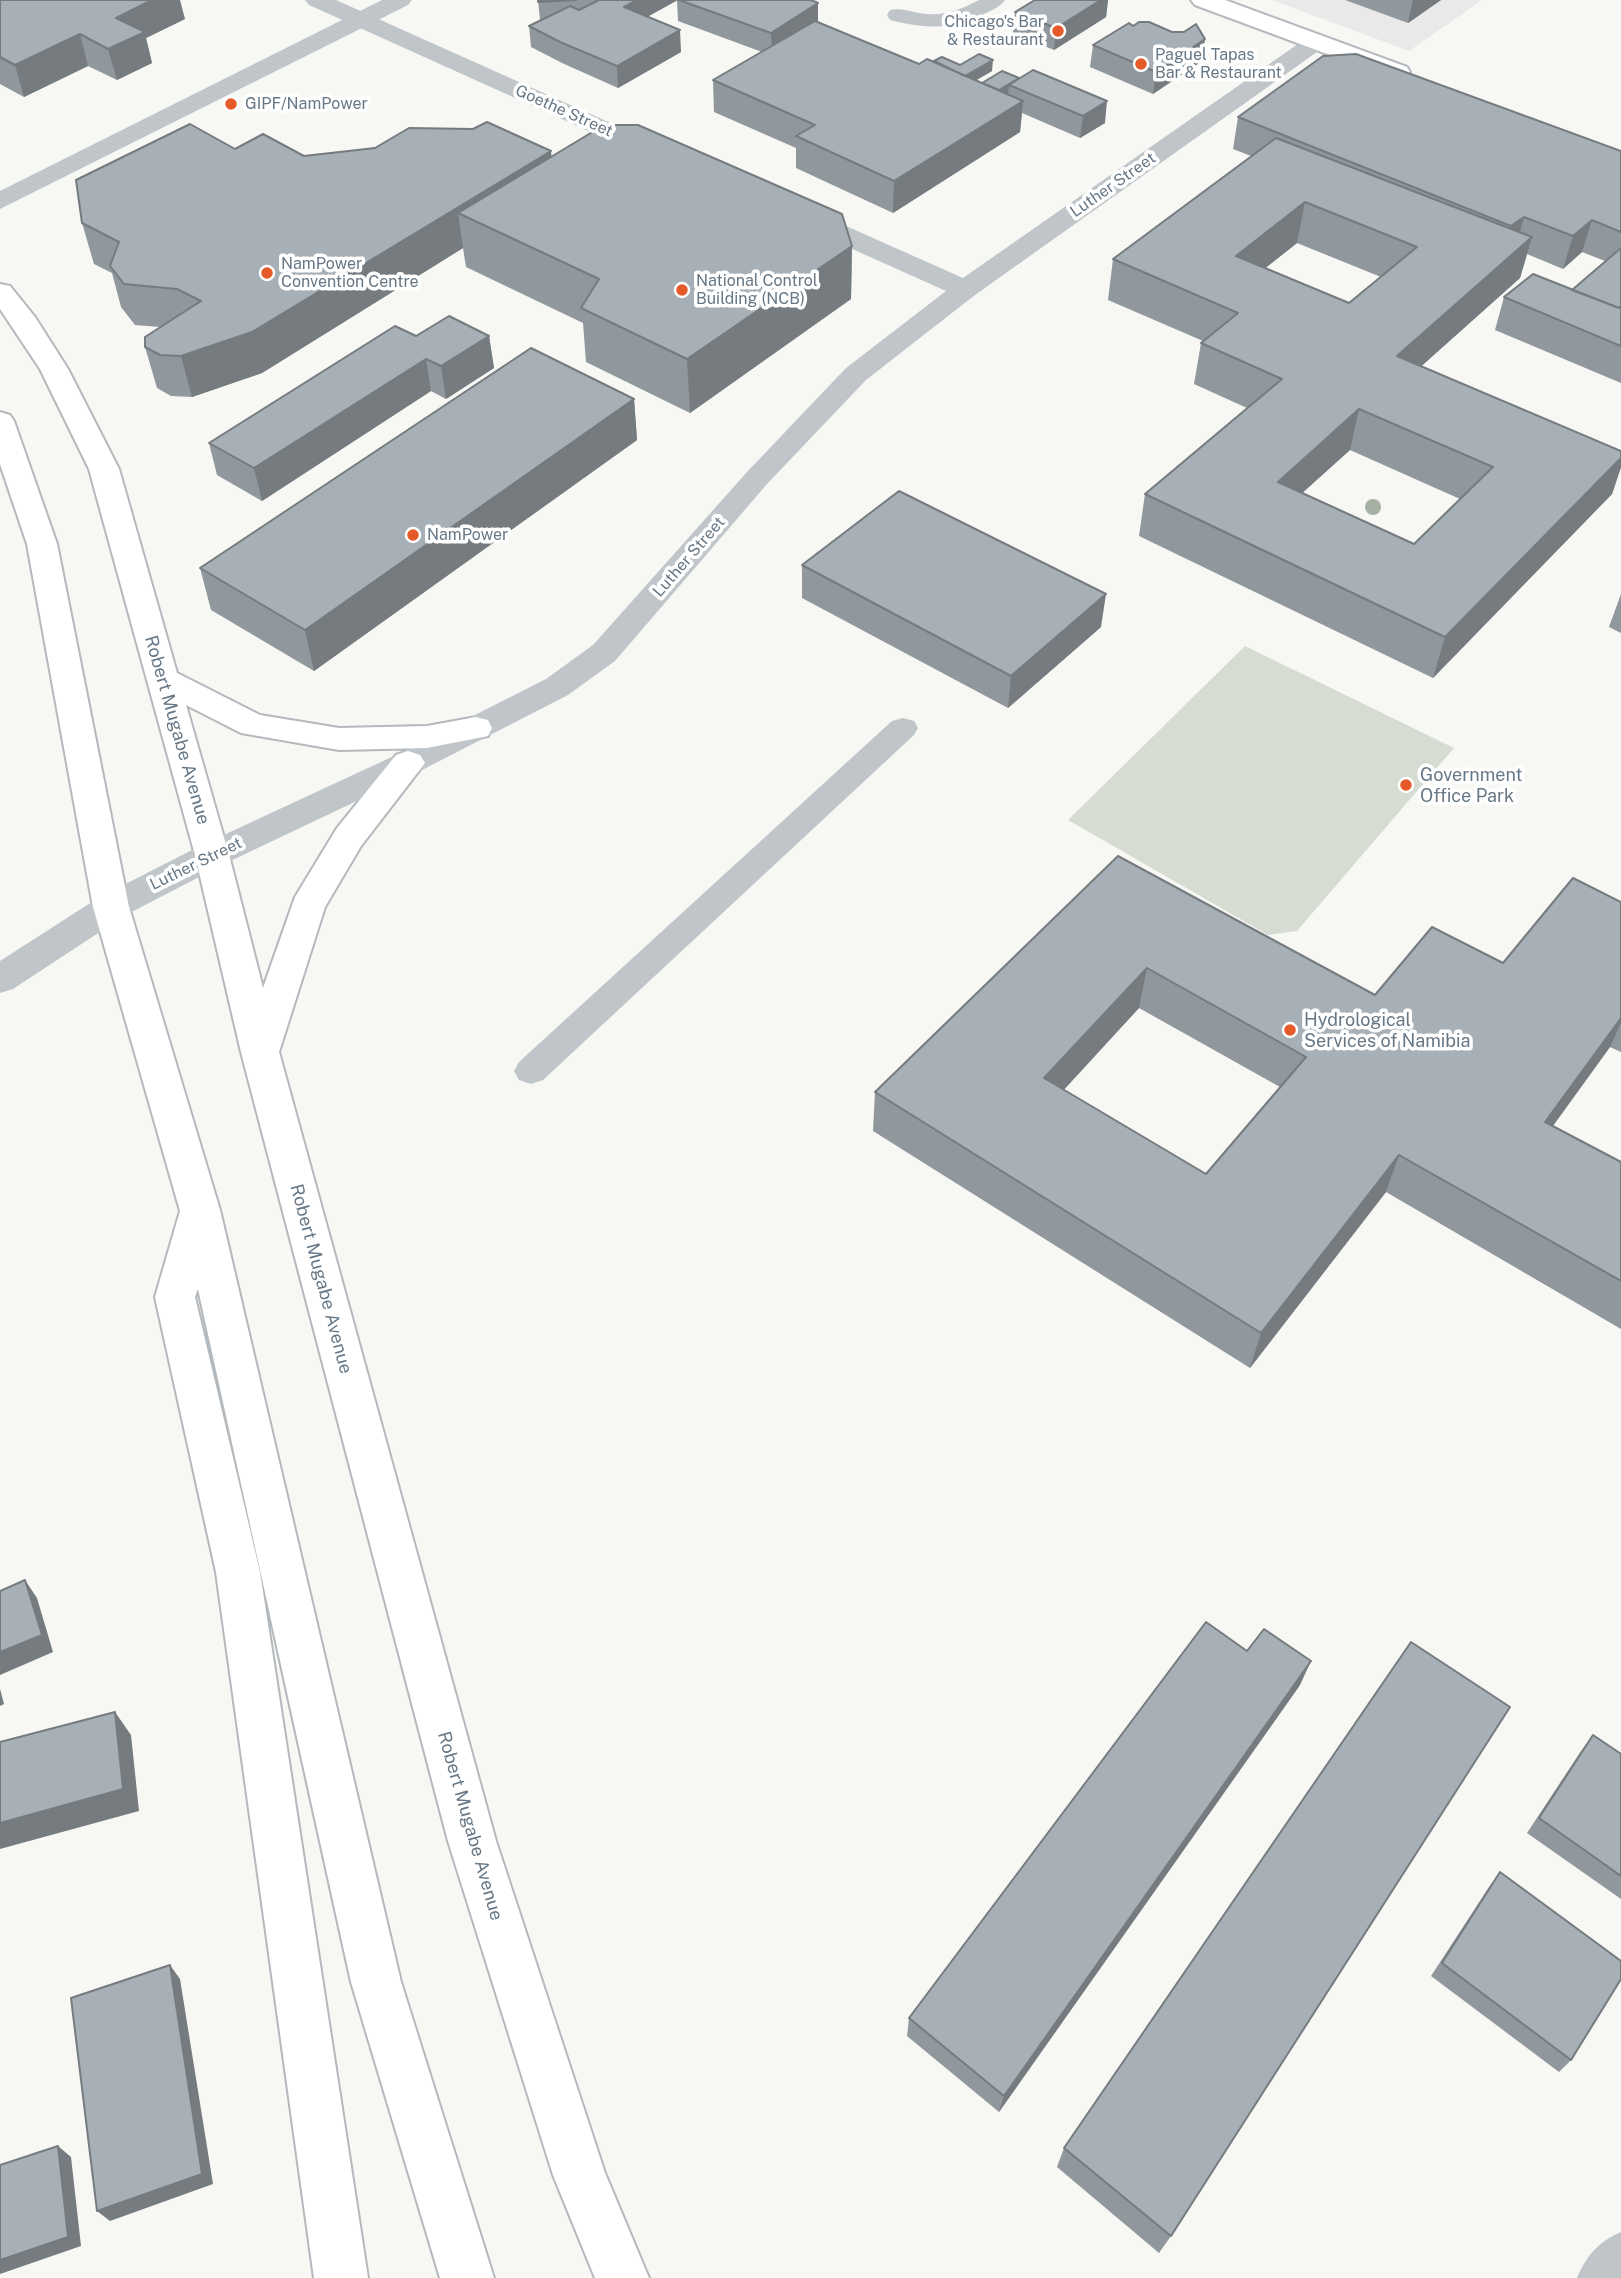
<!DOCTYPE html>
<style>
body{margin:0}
canvas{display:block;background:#f7f7f4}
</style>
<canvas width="1621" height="2278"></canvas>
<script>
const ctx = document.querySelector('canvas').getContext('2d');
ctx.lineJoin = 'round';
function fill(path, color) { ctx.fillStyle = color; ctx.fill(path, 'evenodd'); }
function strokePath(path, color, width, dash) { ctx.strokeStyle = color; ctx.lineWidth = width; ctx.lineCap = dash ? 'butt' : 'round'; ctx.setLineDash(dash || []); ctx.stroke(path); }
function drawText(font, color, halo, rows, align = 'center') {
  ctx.font = font + ' "Public Sans",sans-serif'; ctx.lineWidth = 7; ctx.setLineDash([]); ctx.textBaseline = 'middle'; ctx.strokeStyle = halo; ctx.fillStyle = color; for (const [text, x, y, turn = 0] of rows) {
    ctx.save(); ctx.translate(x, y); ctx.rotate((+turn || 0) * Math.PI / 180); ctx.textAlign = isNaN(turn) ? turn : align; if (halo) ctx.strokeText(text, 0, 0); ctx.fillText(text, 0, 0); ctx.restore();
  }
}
const built = new Path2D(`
 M1272,0H1482L1409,51Z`);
const green = new Path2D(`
 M1245,646L1454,748L1297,931L1268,935L1068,820Z`);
const service = new Path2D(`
 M979,0H1005C999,8 990,11 982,15C951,31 923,28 890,20L887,15L890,10C900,8 909,11 919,13C942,17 958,11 979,0Z
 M903,718L914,721L918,728L914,735L543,1080L531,1084L519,1080L514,1071L519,1062L892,721Z`);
const minor = new Path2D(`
 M305,0H336L655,143L659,148L655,153L646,156L637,153L309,5Z
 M1316,35L1324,37L1328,42L1324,47L975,295L866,380L767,484L615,661L568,695L420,771L224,864L124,916L13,989L0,993V961L98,898L200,846L396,755L546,679L593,645L747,472L846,368L946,291L792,222L788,216L792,210L801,208L810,210L963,278L1308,37Z
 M1621,2232V2278H1577C1587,2255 1598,2242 1621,2232Z`);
const tertiary = new Path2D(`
 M382,0H412L408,5L0,209V191Z`);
const secondary = new Path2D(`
 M1191,0H1225L1407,67L1410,72L1407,77L1398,79L1389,77L1195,5Z`);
const primary = new Path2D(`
 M0,284L10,286L35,317L68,369L119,469L177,673L260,715L339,728L427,726L476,717L488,720L492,728L488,736L427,748L339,750L241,733L186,705L229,855L263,988L295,897L337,828L396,755L408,751L420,755L425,763L361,846L325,907L279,1052L496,1841L605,2173L649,2278H595L553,2175L448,1841L241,1052L195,855L89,469L40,369L0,309Z
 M0,412L10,415L14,421L57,544L129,907L220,1210L401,1982L494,2278H440L351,1982L198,1289L195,1297L260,1572L368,2278H314L216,1572L155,1297L180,1211L93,907L27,544L0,464Z`);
const trees = [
 [1373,507]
];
const wall = new Path2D(`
 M0,0L185,19L146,38L152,63L117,80L88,66L24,97L0,84Z
 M538,0H811L818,23L919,64L934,62V61L992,71L976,80L982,83L1002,71L1105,123L1080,138L1022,113L1020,132L893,213L796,168V148L714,112L713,80L762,52L678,21L677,0L647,17L681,52L618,88L562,63L531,47L529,26L540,20Z
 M1035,0H1108L1106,17L1054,50L1013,33L1015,12Z
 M1345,0H1441L1408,23Z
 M1093,45L1202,61L1153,94L1090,67Z
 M1238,117L1621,151V383L1495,330L1504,297L1572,290L1605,261L1582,252L1563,269L1527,254L1520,278L1421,366L1621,451V467L1612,494L1433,678L1139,536L1145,494L1247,408L1194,384L1201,343L1203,341L1108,300L1113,259L1251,156L1233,149ZM1297,243L1381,277L1349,303L1265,268ZM1350,450L1460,499L1414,544L1302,493Z
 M375,148L551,157L852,246L851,299L690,413L586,362L583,323L466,267L463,248L262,373L192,397L171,396L157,388L145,347L160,327L135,325L121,307L112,273L94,264L82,223L235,149L304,156Z
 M416,336H489L494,368L446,399L431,391L262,501L217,475L209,443Z
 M634,399L637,440L314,671L211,610L200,568Z
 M802,565L1101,627L1008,708L802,598Z
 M1621,594V633L1609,627Z
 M1118,856L1375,995L1503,963L1621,902V1052L1610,1047L1553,1126L1621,1162V1329L1386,1192L1250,1368L873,1131L875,1092ZM1139,1008L1280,1087L1206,1174L1063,1090Z
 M1300,1685L999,2112L907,2036L909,2018Z
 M1593,1735L1621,1754V1899L1527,1833L1581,1751Z
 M1500,1872L1571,2060L1559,2072L1431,1976L1489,1887Z
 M1064,2148L1171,2236L1159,2253L1057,2167Z`);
const shadedWall = new Path2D(`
 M152,0H180L185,19L146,38L152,63L117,80L108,49L116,18Z
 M637,0H678L625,29L624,7Z
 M1101,0H1108L1106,17L1054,50L1056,28Z
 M1413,0H1441L1408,23Z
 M818,3V24L772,55L771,33Z
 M680,30L681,52L618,88L617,66Z
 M80,34L88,66L24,97L15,65Z
 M1205,39L1202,61L1153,94L1156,72Z
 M993,60L992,71L965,87V76Z
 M1019,78L1009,85L1008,95L999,91Z
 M1023,101L1020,132L893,213L894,181Z
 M1107,101L1105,123L1080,138L1083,116Z
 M551,151L555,191L458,213L463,248L262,373L192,397L181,356Z
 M1305,202L1297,243L1229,297L1236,256Z
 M1524,217L1515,249L1502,258L1511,226Z
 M1592,220L1582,252L1563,269L1573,236Z
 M1532,237L1520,278L1387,397L1397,356Z
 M852,246L851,299L690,413L687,359Z
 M489,336L494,368L446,399L441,366Z
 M426,359L431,391L262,501L254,468Z
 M634,399L637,440L314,671L305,630Z
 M1359,409L1350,450L1269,523L1278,482Z
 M1621,458V467L1612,494L1433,678L1445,637Z
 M1106,594L1101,627L1008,708L1011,676Z
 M1147,968L1139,1008L1039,1117L1044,1078Z
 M1621,1018V1023L1610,1047L1528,1160L1545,1122Z
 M1399,1155L1386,1192L1250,1368L1261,1333Z
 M25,1580L37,1598L53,1652L0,1675V1652Z
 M1311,1661L1300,1685L999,2112L1004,2096Z
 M0,1689L4,1704L0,1706Z
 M115,1712L131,1735L139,1811L0,1849V1823Z
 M170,1965L180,1979L213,2184L110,2221L97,2211Z
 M58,2146L71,2157L81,2246L0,2274V2260Z`);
const building = new Path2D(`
 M0,0H152L116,18L145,32L108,49L80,34L15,65L0,57Z
 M538,0H576L538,2Z
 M599,0H637L624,7L680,30L617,66L560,42L529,26L570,6L579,10Z
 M679,0H811L818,3L771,33Z
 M1035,0H1101L1056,28L1015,12Z
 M815,21L919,64L927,59L1023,101L894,181L796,136L815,125L713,80Z
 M1139,22H1149L1172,32H1184L1196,24L1205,39L1156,72L1093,45L1129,23L1133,26Z
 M979,54L993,60L965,76L934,61L942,57L960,65Z
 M1356,54L1621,151V232L1592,220L1573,236L1524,217L1511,226L1238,117L1323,56Z
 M1033,70L1107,101L1083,116L1009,85Z
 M1002,71L1019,78L999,90L982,83Z
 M487,122L551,151L252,332L181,356L160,355L145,347V337L201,301L177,289L124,284L110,266L119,242L82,223L76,180L190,124L235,149L263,134L304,156L375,148L409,128L473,129Z
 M604,125H638L842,214L852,246L687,359L581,308L599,279L458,213Z
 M1276,138L1532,237L1397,356L1621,451V458L1445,637L1145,494L1282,379L1201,343L1238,313L1113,259ZM1305,202L1417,247L1349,303L1236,256ZM1359,409L1493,467L1414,544L1278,482Z
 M1621,248V306L1619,308L1572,290Z
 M1533,274L1619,308L1621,306V346L1504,297Z
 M449,316L489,336L441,366L426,359L254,468L209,443L395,326L416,336Z
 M531,348L634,399L305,630L200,568Z
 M899,491L1106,594L1011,676L802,565Z
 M1118,856L1375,995L1432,927L1503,963L1573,878L1621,902V1018L1545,1122L1621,1162V1281L1399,1155L1261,1333L875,1092ZM1147,968L1306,1057L1206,1174L1044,1078Z
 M25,1580L42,1635L0,1652V1591Z
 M1206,1622L1247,1651L1264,1629L1311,1661L1004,2096L909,2018Z
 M1411,1642L1510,1707L1171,2236L1064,2148Z
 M115,1712L123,1789L0,1823V1742Z
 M1593,1735L1621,1754V1876L1539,1818Z
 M1500,1872L1621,1961V1979L1571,2060L1442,1963Z
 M170,1965L202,2174L97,2211L71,1998Z
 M58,2146L68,2237L0,2260V2165Z`);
const markers = [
 [1058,31,7,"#e45a28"],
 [1141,64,7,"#e45a28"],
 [231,104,7,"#e45a28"],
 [267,273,7,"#e45a28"],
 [682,290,7,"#e45a28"],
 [413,535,7,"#e45a28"],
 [1406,785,7,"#e45a28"],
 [1290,1030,7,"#e45a28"]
];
const farPoinames = [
 ["Chicago's Bar",1044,22,"right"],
 ["& Restaurant",1044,40,"right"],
 ["Paguel Tapas",1155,55],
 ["Bar & Restaurant",1155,73],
 ["GIPF/NamPower",245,104],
 ["NamPower",281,264],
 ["Convention Centre",281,282],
 ["National Control",696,281],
 ["Building (NCB)",696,299],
 ["NamPower",427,535]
];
const farStreetnames = [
 ["Goethe Street",564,111,24],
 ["Luther Street",1113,185,-35],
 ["Luther Street",689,557,-49],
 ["Luther Street",196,864,-26]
];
const streetNames = [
 ["Robert Mugabe Avenue",177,730,74],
 ["Robert Mugabe Avenue",321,1279,75],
 ["Robert Mugabe Avenue",470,1826,74]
];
const poiNames = [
 ["Government",1420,775],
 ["Office Park",1420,796],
 ["Hydrological",1304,1020],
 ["Services of Namibia",1304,1041]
];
fill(built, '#e8e9e8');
fill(green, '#d7dcd3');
strokePath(secondary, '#b5babf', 4);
strokePath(primary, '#b4b9bd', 4);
fill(service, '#c0c5c9');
fill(minor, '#c0c5c9');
fill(tertiary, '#c0c5c9');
fill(secondary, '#fff');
fill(primary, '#fff');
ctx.fillStyle = '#a7b1a3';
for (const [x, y] of trees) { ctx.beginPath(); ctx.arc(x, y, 8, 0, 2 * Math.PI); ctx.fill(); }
fill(wall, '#90979d');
fill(shadedWall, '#757b7f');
fill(building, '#a7b0b6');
strokePath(building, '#757b7f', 2);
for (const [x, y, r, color] of markers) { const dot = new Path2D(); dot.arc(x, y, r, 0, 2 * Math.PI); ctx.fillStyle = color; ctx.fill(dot); strokePath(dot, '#fff', 2.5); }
drawText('16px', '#667786', '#fff', farPoinames, 'left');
drawText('16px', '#667786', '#fff', farStreetnames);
drawText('18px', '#667786', '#fff', streetNames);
drawText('18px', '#667786', '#fff', poiNames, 'left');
</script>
